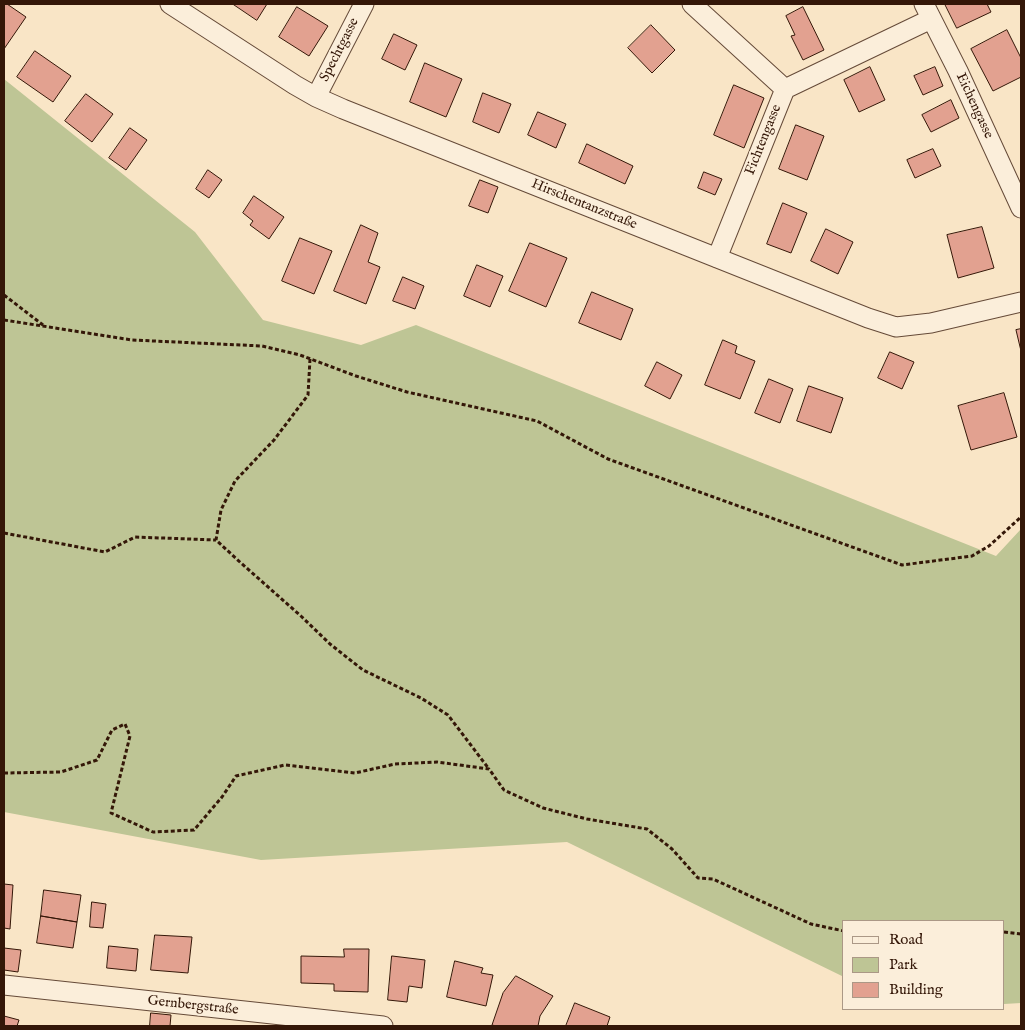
<!DOCTYPE html>
<meta charset="utf-8">
<style>
body{margin:0}
#map{position:relative;width:1025px;height:1030px;overflow:hidden;background:#f9e5c6;font-family:"IM FELL English",serif}
canvas{display:block}
.frame{position:absolute;inset:0;border:5px solid #341708;pointer-events:none}
.legend{position:absolute;left:842px;top:920px;width:162px;height:90px;box-sizing:border-box;background:#fbeeda;border:1px solid #ab9886;margin:0;padding:6px 9px;list-style:none;font-size:15px;color:#341708}
.legend li{display:flex;align-items:center;gap:10px;height:25px}
.legend b{width:25px;border:1px solid #ab9886}
</style>
<div id="map">
<canvas width="1025" height="1030"></canvas>
<div class="frame"></div>
<ul class="legend">
<li><b style="height:6px;background:#fbeeda"></b>Road</li>
<li><b style="height:14px;background:#bec595"></b>Park</li>
<li><b style="height:14px;background:#e2a190"></b>Building</li>
</ul>
</div>
<script>
const ctx = document.querySelector('canvas').getContext('2d');
ctx.lineJoin = 'round';
function fill(path, color) { ctx.fillStyle = color; ctx.fill(path, 'evenodd'); }
function strokePath(path, color, width, dash) { ctx.strokeStyle = color; ctx.lineWidth = width; ctx.lineCap = dash ? 'butt' : 'round'; ctx.setLineDash(dash || []); ctx.stroke(path); }
function drawText(font, color, halo, rows, align = 'center') {
  ctx.font = font + ' "IM FELL English",serif'; ctx.lineWidth = 4; ctx.setLineDash([]); ctx.textBaseline = 'middle'; ctx.strokeStyle = halo; ctx.fillStyle = color; for (const [text, x, y, turn = 0] of rows) {
    ctx.save(); ctx.translate(x, y); ctx.rotate((+turn || 0) * Math.PI / 180); ctx.textAlign = isNaN(turn) ? turn : align; if (halo) ctx.strokeText(text, 0, 0); ctx.fillText(text, 0, 0); ctx.restore();
  }
}
const green = new Path2D(`
 M4,79L195,232L263,320L361,345L416,325L996,556L1021,529V1003L1004,1004V921H844V977L567,842L261,860L4,812Z`);
const building = new Path2D(`
 M4,4H7L26,17L4,49Z
 M233,4H267L257,20Z
 M945,4H987L991,12L957,28Z
 M297,7L328,26L309,56L279,37Z
 M803,7L824,50L803,60L791,36L795,35L786,16Z
 M651,25L675,50L652,73L628,48Z
 M1007,30L1021,58V77L993,91L971,49Z
 M394,34L417,45L405,70L382,59Z
 M35,51L71,76L53,102L17,77Z
 M425,63L462,79L446,117L410,102Z
 M870,67L885,100L859,112L844,80Z
 M935,67L943,86L923,95L914,76Z
 M734,85L764,98L744,148L714,135Z
 M483,93L511,104L499,133L473,122Z
 M86,94L113,114L92,142L65,121Z
 M951,100L959,118L931,132L922,115Z
 M538,112L566,124L556,148L528,135Z
 M796,125L824,136L807,180L779,169Z
 M130,128L147,140L126,170L109,158Z
 M587,144L633,166L625,184L579,163Z
 M933,149L941,166L915,178L907,160Z
 M208,170L222,180L209,198L196,189Z
 M704,172L722,179L715,195L698,188Z
 M480,180L498,187L488,213L469,206Z
 M254,196L284,217L269,239L250,225L253,221L243,213Z
 M783,203L807,213L791,253L767,244Z
 M361,225L378,233L368,262L380,267L366,304L334,291Z
 M982,227L994,268L958,278L947,235Z
 M826,229L853,242L838,274L811,261Z
 M300,238L332,251L314,294L282,281Z
 M530,243L567,258L546,307L509,291Z
 M477,265L503,276L490,307L464,296Z
 M403,277L424,286L415,309L393,301Z
 M592,292L633,309L621,340L579,323Z
 M1021,329V351L1016,330Z
 M723,340L737,346L735,353L755,361L740,399L705,385Z
 M890,352L914,362L902,389L878,378Z
 M657,362L682,375L670,399L645,386Z
 M769,379L793,389L780,423L755,413Z
 M809,386L843,398L831,433L797,421Z
 M1004,393L1017,437L971,450L958,406Z
 M4,884L13,885L10,929L4,928Z
 M44,890L81,895L77,922L41,916Z
 M92,902L106,904L103,928L90,927Z
 M41,916L77,922L73,948L37,943Z
 M155,935L192,937L188,973L151,970Z
 M109,946L138,949L136,971L107,968Z
 M4,948L21,950L18,972L4,970Z
 M344,949H369L368,992L334,991V984L301,983V956L344,957Z
 M392,956L425,960L422,988L409,986L407,1002L388,1000Z
 M455,961L483,968L481,973L493,975L486,1006L447,997Z
 M516,976L553,996L540,1016L538,1026H496L492,1025L503,993Z
 M575,1003L610,1017L607,1026H566Z
 M151,1013L171,1015L170,1026H150Z
 M4,1016L19,1020L17,1026H4Z`);
const path = new Path2D(`
 M4,295L43,325
 M4,320L132,340L262,346L300,355L356,376L407,392L537,421L608,459L902,565L972,556L989,546L1021,517
 M310,359L308,395L274,440L235,481L221,510L216,540L241,563L302,617L330,644L363,670L421,698L448,715L489,769
 M4,533L105,552L135,537L216,540
 M4,773L61,772L97,760L112,730L125,724L130,736L111,813L153,832L194,830L222,797L236,776L285,765L355,773L395,764L437,762L489,769L504,790L543,808L587,819L647,829L672,849L698,878L713,879L811,924L844,931
 M1004,932L1021,934`);
const street = new Path2D(`
 M170,4L295,85L316,97L343,109L868,318L896,327L931,323L1021,302
 M692,4L785,89
 M924,4L958,71L1021,208
 M316,97L364,4
 M717,258L785,89L931,19
 M4,985L383,1026`);
const streetNames = [
 ["Spechtgasse",340,50,-63],
 ["Eichengasse",974,106,65],
 ["Fichtengasse",764,140,-68],
 ["Hirschentanzstraße",584,205,22],
 ["Gernbergstraße",193,1006,6]
];
fill(green, '#bec595');
fill(building, '#e2a190');
strokePath(building, '#341708', 1);
strokePath(street, '#654a38', 21);
strokePath(path, '#341708', 3, [4, 2.5]);
strokePath(street, '#fbeeda', 19);
drawText('14px', '#341708', '#fbeeda', streetNames);
</script>
